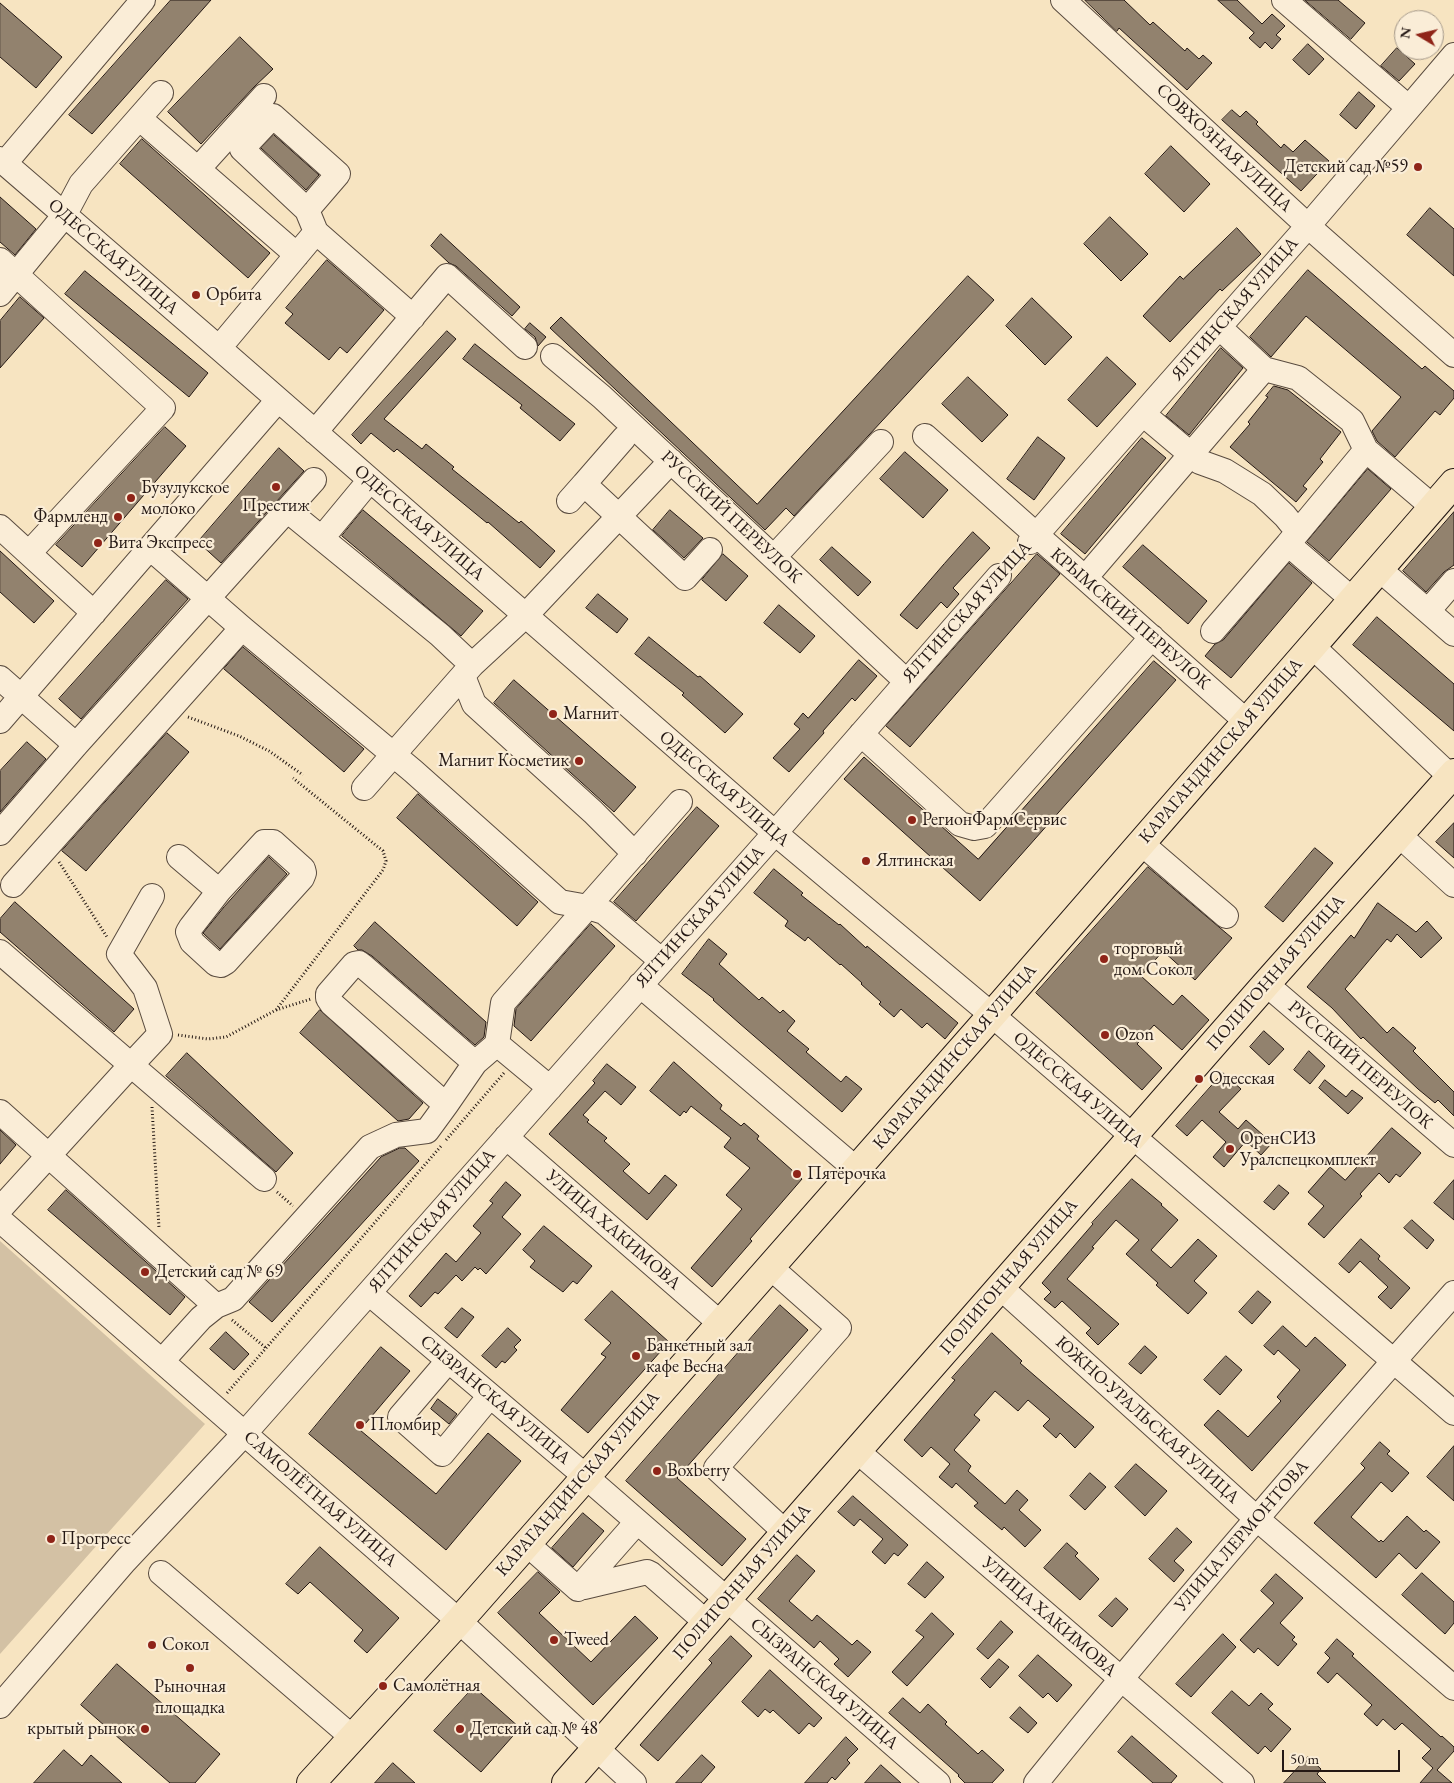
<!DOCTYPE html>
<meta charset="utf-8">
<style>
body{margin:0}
#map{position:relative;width:1454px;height:1783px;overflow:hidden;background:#f7e4c1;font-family:"EB Garamond",serif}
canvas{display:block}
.north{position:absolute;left:1394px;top:10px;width:50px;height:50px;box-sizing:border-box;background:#faedd7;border:1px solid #a49889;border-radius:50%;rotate:279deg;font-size:14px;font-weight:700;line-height:20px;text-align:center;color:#241814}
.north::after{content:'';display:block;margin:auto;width:18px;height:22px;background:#8f2418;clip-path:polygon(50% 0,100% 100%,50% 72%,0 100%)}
.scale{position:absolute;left:1282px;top:1750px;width:118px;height:22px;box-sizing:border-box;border:2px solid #241814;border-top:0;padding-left:6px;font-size:15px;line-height:18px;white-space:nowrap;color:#241814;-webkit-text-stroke:4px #faedd7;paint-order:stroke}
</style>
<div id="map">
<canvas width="1454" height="1783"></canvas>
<div class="north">N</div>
<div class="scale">50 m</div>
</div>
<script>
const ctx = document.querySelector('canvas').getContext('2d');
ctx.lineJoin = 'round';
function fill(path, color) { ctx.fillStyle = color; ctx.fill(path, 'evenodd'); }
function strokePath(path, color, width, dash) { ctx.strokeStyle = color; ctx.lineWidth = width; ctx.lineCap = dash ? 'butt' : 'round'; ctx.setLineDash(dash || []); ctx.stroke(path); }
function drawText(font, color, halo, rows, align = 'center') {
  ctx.font = font + ' "EB Garamond",serif'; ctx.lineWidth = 4.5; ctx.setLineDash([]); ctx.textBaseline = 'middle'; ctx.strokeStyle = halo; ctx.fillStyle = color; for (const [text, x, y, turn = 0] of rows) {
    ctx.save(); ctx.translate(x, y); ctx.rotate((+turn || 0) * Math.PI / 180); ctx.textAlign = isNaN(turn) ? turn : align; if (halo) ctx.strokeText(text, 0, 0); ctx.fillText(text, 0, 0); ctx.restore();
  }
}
const green = new Path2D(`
 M0,1241L205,1424L0,1654Z`);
const building = new Path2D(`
 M171,0H211L92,134L69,115Z
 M1085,0H1124L1150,25L1153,22L1185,51L1187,48L1199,59L1203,55L1212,63L1187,90L1119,28L1117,31Z
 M1218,0H1237L1262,24L1272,14L1285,26L1276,35L1281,39L1272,49L1265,42L1260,48L1249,38L1254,33Z
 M1305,0H1338L1365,23L1351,39Z
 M0,3L62,57L36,88L0,57Z
 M240,37L273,69L254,87L201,144L168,112Z
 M1308,44L1324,59L1309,75L1293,60Z
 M1397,48L1415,64L1399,81L1381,66Z
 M1359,92L1375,106L1356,129L1340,115Z
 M1232,110L1240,117L1246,111L1258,122L1256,124L1281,148L1284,144L1293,152L1305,140L1329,161L1301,191L1222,120Z
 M274,135L319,175L306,190L261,148Z
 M142,139L270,253L248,278L120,164Z
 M1171,146L1210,184L1184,212L1145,174Z
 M0,197L36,229L15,255L0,242Z
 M1430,208L1454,229V276L1407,235Z
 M1110,217L1148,254L1121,281L1084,244Z
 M1237,228L1261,254L1222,291L1220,289L1170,342L1143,316L1180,276L1183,279Z
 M441,234L520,307L512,316L456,266L449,263L431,246Z
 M327,260L384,310L347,353L340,347L329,360L285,323L293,314L286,308Z
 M1308,270L1422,369L1425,366L1454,391V398L1440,415L1435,411L1395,457L1377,441L1372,431L1401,397L1306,316L1271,357L1250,337Z
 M85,271L208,373L189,397L65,294Z
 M968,276L994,300L794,516L786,508L765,530L550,328L561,317L757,504Z
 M20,297L44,318L0,368V321Z
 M1032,298L1072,337L1045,365L1006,326Z
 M530,323L546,337L538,346L535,337L525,329Z
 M447,331L456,339L384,419L422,449L426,444L454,467L452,469L519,523L521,521L555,551L540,568L488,522L487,523L397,449L394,452L371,433L361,444L352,435Z
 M475,344L575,424L560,441L520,408L522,405L463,359Z
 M1221,348L1243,368L1189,435L1166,416Z
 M1107,357L1136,384L1097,427L1068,400Z
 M968,377L1008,415L982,442L942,404Z
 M1274,386L1288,390L1341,432L1320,459L1323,462L1303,486L1307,489L1296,502L1230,447L1250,424L1248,422L1268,397L1266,396Z
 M165,427L186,446L82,567L56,545Z
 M1038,437L1065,458L1034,500L1007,479Z
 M1142,438L1166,458L1085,554L1061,534Z
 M279,448L304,471L221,563L198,542Z
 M905,452L948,490L923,518L880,479Z
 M1368,469L1391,489L1329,561L1307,542Z
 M363,510L483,611L461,636L342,536Z
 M670,510L703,538L684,558L653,530Z
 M1454,512V565L1444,572L1426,592L1403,571Z
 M973,532L990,548L953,588L959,594L947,608L941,602L917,629L900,615L944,564Z
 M1143,545L1207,601L1188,624L1123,567Z
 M832,547L871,582L858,596L820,560Z
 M0,551L54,601L34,623L0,592Z
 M723,554L748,576L726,601L702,580Z
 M1037,554L1060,574L910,747L886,726Z
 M1289,563L1312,583L1231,678L1205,656L1215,644L1223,640Z
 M166,580L188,599L81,719L59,699Z
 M598,594L628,619L617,633L586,608Z
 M779,605L815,636L800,653L764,623Z
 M1377,617L1454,684V731L1353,645Z
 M649,637L698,677L700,676L743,714L725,733L682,695L684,693L635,654Z
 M243,647L364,749L344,772L224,669Z
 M859,660L877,676L855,701L852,698L823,731L824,733L789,772L773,758L800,729L794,724L803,713L808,718Z
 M1154,661L1176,680L980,901L844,779L864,757L978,859Z
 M514,680L636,787L614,812L494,703Z
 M167,733L189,752L86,871L62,851Z
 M27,742L46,759L0,812V771Z
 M418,794L538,902L517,926L397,818Z
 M697,807L719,826L636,921L614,902Z
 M1454,823V858L1436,842Z
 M1315,848L1333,863L1283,922L1265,907Z
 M269,857L287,874L220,949L203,933L224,907Z
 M1148,867L1232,938L1195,980L1163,951L1141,976L1173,1005L1182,995L1209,1020L1182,1050L1154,1025L1137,1044L1162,1068L1142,1090L1036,993Z
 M774,869L803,893L801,895L839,925L840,924L866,948L867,946L958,1023L945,1039L927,1023L922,1028L901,1009L894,1017L879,1004L881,1002L861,984L862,983L841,964L840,965L808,937L805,941L785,926L788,921L754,893Z
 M15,902L134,1009L114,1032L0,932V919Z
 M1378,903L1416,932L1427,921L1442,938L1421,958L1397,934L1391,942L1387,939L1345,989L1387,1033L1393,1027L1416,1048L1413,1051L1454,1092V1116L1438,1100L1435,1103L1418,1089L1363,1037L1361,1039L1332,1008L1307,987L1351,935L1354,938Z
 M375,922L486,1022L484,1037L475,1045L372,956L362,950H358L354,946Z
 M591,924L615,946L531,1041L514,1026L516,1009Z
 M709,939L727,954L719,964L759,1000L762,997L780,1013L783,1010L795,1021L787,1031L809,1049L806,1052L841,1082L846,1076L862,1089L842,1112L739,1023L713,1000L714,999L682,974Z
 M320,1010L423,1103L409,1119L398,1121L300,1033Z
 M1264,1031L1284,1049L1269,1065L1250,1047Z
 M1309,1051L1325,1066L1310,1084L1294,1070Z
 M187,1053L293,1153L276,1172L166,1076Z
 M674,1062L722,1105L720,1109L741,1126L744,1123L759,1136L757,1139L802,1179L750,1239L752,1241L712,1287L691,1268L742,1209L726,1195L750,1168L724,1147L731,1138L691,1106L686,1113L684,1111L680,1116L650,1091Z
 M607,1064L636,1087L621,1105L605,1091L583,1115L589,1120L587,1122L607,1138L604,1141L630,1164L623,1171L649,1194L665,1175L677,1185L647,1220L549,1134L595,1083L593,1081Z
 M1223,1073L1241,1089L1219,1112L1238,1129L1246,1120L1272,1143L1261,1155L1246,1141L1224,1167L1213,1157L1226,1142L1202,1120L1187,1136L1176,1126Z
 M1325,1080L1346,1097L1352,1090L1363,1098L1348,1114L1319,1088Z
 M1392,1128L1421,1153L1400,1177L1396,1174L1389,1183L1379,1173L1360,1194L1362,1196L1324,1238L1308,1224L1324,1206L1308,1192L1330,1167L1345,1180Z
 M0,1130L16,1145L0,1164Z
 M400,1148H405L419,1161L272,1322L249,1302L381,1157Z
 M1132,1179L1162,1204L1161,1205L1178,1220L1151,1250L1171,1268L1198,1239L1217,1256L1194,1281L1207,1293L1188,1314L1156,1285L1158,1283L1126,1254L1139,1240L1116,1220L1092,1247L1094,1248L1067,1279L1119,1324L1098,1345L1086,1333L1091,1328L1062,1301L1055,1308L1044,1299L1051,1292L1042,1283L1093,1224L1092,1223Z
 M1454,1180V1220L1434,1203Z
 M506,1182L521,1195L502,1217L521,1234L486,1274L480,1268L478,1270L475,1267L462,1281L456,1275L438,1294L435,1292L421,1307L409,1296L446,1253L456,1262L481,1233L473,1226L493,1203L490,1201Z
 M1279,1185L1289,1193L1274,1210L1264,1202Z
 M66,1190L185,1297L170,1315L48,1210Z
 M1412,1220L1434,1240L1427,1249L1404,1228Z
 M544,1226L592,1266L577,1284L573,1281L563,1292L530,1267L535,1261L523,1250Z
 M1361,1239L1380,1256L1378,1259L1410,1288L1391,1309L1378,1297L1388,1287L1360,1261L1349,1273L1339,1264Z
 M612,1291L669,1342L588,1433L561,1410L606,1357L601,1354L611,1343L585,1320Z
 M1258,1291L1271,1302L1252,1324L1239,1312Z
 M780,1305L808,1330L677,1478L746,1539L722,1566L626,1481Z
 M462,1308L474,1317L457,1338L445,1328Z
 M1283,1326L1306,1347L1315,1337L1346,1365L1252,1471L1204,1425L1218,1410L1248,1437L1281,1401L1277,1397L1300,1370L1278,1350L1274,1355L1264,1346Z
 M508,1328L521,1340L514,1347L517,1350L505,1363L502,1361L496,1368L482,1356Z
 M226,1332L249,1354L234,1370L210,1349Z
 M992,1333L1022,1361L1020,1363L1094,1427L1075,1448L1060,1433L1056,1438L1043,1426L1050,1419L1028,1400L1018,1411L995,1391L974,1415L980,1420L954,1450L971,1466L968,1471L1005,1504L1017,1490L1028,1500L1019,1510L1041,1530L1025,1547L1004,1527L1002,1530L974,1506L978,1503L956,1483L952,1488L939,1477L950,1464L931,1447L922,1457L904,1440L955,1380L952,1378Z
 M1145,1346L1157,1357L1141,1374L1129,1364Z
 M381,1347L410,1371L360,1430L436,1494L488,1433L521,1461L446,1550L309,1434Z
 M1226,1356L1242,1370L1220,1395L1204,1380Z
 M438,1399L457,1414L449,1424L431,1409Z
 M1380,1442L1390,1451L1387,1454L1409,1473L1392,1492L1381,1482L1351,1517L1379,1542L1381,1540L1383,1542L1407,1516L1424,1532L1426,1530L1440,1542L1416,1569L1399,1553L1376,1578L1314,1523L1365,1468L1361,1464Z
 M1454,1446V1501L1427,1477Z
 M1136,1464L1167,1491L1145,1516L1115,1487Z
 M1090,1473L1106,1487L1085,1510L1070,1496Z
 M853,1496L908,1545L898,1556L894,1553L885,1564L872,1552L883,1539L860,1519L854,1526L838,1512Z
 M583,1513L604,1531L573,1567L552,1548Z
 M1177,1528L1192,1542L1174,1561L1184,1570L1174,1582L1149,1559Z
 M1067,1543L1078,1553L1075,1556L1099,1579L1080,1600L1044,1568Z
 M320,1547L399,1618L367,1653L354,1641L363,1630L310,1582L298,1594L286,1584Z
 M797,1555L815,1571L789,1601L812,1621L817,1615L852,1645L857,1640L871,1652L848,1677L834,1664L839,1659L820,1641L814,1648L758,1599Z
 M927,1562L944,1577L925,1598L908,1584Z
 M538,1572L560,1592L539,1613L591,1662L635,1616L658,1638L593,1705L498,1613Z
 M1422,1573L1454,1602V1623L1445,1634L1402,1595Z
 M1276,1574L1303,1598L1280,1623L1295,1637L1292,1640L1297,1644L1278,1666L1258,1648L1254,1653L1240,1640L1274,1603L1261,1591Z
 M1116,1598L1128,1609L1112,1627L1099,1616Z
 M932,1613L954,1634L907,1686L892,1672L924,1637L916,1631Z
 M1001,1621L1013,1632L988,1659L977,1649Z
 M1223,1634L1236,1647L1191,1697L1176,1684Z
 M731,1636L752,1656L658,1761L640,1745L712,1663L709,1660Z
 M1337,1639L1354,1654L1352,1656L1441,1737L1442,1736L1454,1747V1751L1437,1770L1452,1783H1420L1433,1768L1422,1758L1431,1749L1402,1723L1395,1730L1383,1719L1377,1726L1364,1714L1372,1705L1337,1673L1328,1683L1317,1673L1330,1658L1325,1653Z
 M1038,1655L1072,1685L1057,1702L1048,1693L1043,1698L1019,1676Z
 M999,1659L1009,1667L990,1688L981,1679Z
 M117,1664L220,1754L195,1783H170L81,1705Z
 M770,1670L822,1718L814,1727L809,1723L799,1734L773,1710L770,1713L765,1709L758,1717L742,1702Z
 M474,1687L520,1728L481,1772L434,1731Z
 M1232,1691L1249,1706L1261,1693L1273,1704L1268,1709L1291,1729L1271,1752L1265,1746L1258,1754L1212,1713Z
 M903,1698L920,1713L928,1704L947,1722L945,1724L978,1754L982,1750L1004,1770L992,1783H965L958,1776L959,1775L889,1713Z
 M1020,1707L1037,1723L1028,1733L1010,1718Z
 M1132,1736L1177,1776L1171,1783H1153L1118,1752Z
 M846,1737L858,1749L847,1760L850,1763L835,1780L832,1777L827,1783H805Z
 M64,1750L82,1766L91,1755L122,1783H34Z
 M702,1755L715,1767L701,1783H676Z
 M1308,1757L1321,1769L1317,1774L1326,1783H1284Z
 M393,1763L415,1783H375Z
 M881,1765L901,1783H865Z`);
const path = new Path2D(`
 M188,717L239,736L269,751L303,775
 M59,862L107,937
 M276,1010L383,870L386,861L383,851L293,778
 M178,1035L208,1039L226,1037L276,1010L311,999
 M152,1107L159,1228
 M446,1140L504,1073
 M277,1192L293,1206
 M232,1320L266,1348
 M227,1393L442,1145`);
const minor = new Path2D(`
 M1063,0L1308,226L1454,355
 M1284,0L1408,107
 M139,118L297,255
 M0,159L219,348L775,833L992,1015L1454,1413
 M5,163L143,0
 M198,169L264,96
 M307,210L338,174L273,116L242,149L307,210L316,232
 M0,260L163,408L29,553
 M0,294L64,216L81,184L161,93
 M1219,327L1264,369L1298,378L1352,421L1366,450
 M219,348L316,232L413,317
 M553,356L602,397L906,681
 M1143,414L1200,462L1225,471L1262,494L1285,516L1298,532
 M315,432L447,276L525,347
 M925,436L1247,722
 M624,438L584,484L685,578L710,550
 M569,501L584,484
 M287,510L440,635L472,665
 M0,527L94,613
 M322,538L370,480
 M1030,542L1308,226L1454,55
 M150,548L242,628L413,771L560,902L588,907L604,912L662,961
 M774,557L881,442
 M1379,569L1454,634
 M1085,578L1264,369
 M1353,600L1288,544L1366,450L1433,507
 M1428,611L1454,581
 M1213,631L1288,544
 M1312,646L1451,777
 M463,676L474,704L593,812L635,854
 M0,678L76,745
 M0,721L278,400
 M861,734L960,824L974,828L985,826L1152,637
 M364,788L472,665L526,615L671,461
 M0,833L76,745L314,480
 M1399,835L1454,885
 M1141,843L1226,916
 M179,857L219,891L264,842H273L303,869L304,873L302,878L226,962L221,965L216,964L192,942L188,932L191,927L219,891
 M13,885L242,628
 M152,896L119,954L145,988L160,1034L131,1065L264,1179
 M0,952L131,1065L0,1209
 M1266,984L1454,1145
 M640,985L856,1169
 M497,1044L550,1088
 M475,1063L497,1044L503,1003L680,802
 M0,1112L216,1306L201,1318L162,1361
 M506,1137L720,1323
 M0,1220L459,1621L634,1783
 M770,1267L839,1328L716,1468L785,1532
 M1000,1287L1256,1518L1454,1688
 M369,1293L585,1476L938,1783
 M216,1306L233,1299L370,1147L396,1135L427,1131L446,1105L332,1004L328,998V994L354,964L359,963L363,966L475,1063L446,1105
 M448,1361L400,1417L442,1454L490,1396
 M857,1451L1242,1783
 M527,1544L578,1589L637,1522
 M161,1573L352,1737
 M584,1587L647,1572L651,1574L707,1623
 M0,1706L125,1561L245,1433L775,833L999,576
 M1036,1783C1171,1616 1311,1454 1454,1293`);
const major = new Path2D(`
 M311,1783L459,1621L992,1015L1454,483
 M566,1783L1266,984L1454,773`);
const markers = [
 [1418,167,5,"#8f2418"],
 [196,295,5,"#8f2418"],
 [276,487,5,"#8f2418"],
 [131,498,5,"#8f2418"],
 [118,517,5,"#8f2418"],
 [98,543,5,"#8f2418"],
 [553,714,5,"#8f2418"],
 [579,761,5,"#8f2418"],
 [912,820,5,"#8f2418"],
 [866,861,5,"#8f2418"],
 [1104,959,5,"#8f2418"],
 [1105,1035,5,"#8f2418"],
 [1199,1079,5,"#8f2418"],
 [1230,1149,5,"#8f2418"],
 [797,1174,5,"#8f2418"],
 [145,1272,5,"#8f2418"],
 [636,1356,5,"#8f2418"],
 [360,1425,5,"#8f2418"],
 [657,1471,5,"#8f2418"],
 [51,1539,5,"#8f2418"],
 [554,1640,5,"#8f2418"],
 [152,1645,5,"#8f2418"],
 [190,1668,5,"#8f2418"],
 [383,1686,5,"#8f2418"],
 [145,1729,5,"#8f2418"],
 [460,1729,5,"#8f2418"]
];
const streetNames = [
 ["СОВХОЗНАЯ УЛИЦА",1224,148,43],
 ["ОДЕССКАЯ УЛИЦА",113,257,41],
 ["ЯЛТИНСКАЯ УЛИЦА",1235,309,-49],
 ["РУССКИЙ ПЕРЕУЛОК",731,517,43],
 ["ОДЕССКАЯ УЛИЦА",419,523,41],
 ["ЯЛТИНСКАЯ УЛИЦА",967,612,-48],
 ["КРЫМСКИЙ ПЕРЕУЛОК",1130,619,41],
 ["КАРАГАНДИНСКАЯ УЛИЦА",1221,751,-49],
 ["ОДЕССКАЯ УЛИЦА",724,789,41],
 ["ЯЛТИНСКАЯ УЛИЦА",700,917,-48],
 ["ПОЛИГОННАЯ УЛИЦА",1276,973,-49],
 ["КАРАГАНДИНСКАЯ УЛИЦА",955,1057,-49],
 ["РУССКИЙ ПЕРЕУЛОК",1360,1065,41],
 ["ОДЕССКАЯ УЛИЦА",1078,1090,41],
 ["ЯЛТИНСКАЯ УЛИЦА",432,1221,-49],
 ["УЛИЦА ХАКИМОВА",613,1230,41],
 ["ПОЛИГОННАЯ УЛИЦА",1009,1277,-49],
 ["СЫЗРАНСКАЯ УЛИЦА",495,1400,40],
 ["ЮЖНО-УРАЛЬСКАЯ УЛИЦА",1147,1420,42],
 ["КАРАГАНДИНСКАЯ УЛИЦА",578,1484,-49],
 ["САМОЛЁТНАЯ УЛИЦА",320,1499,41],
 ["УЛИЦА ЛЕРМОНТОВА",1242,1536,-49],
 ["ПОЛИГОННАЯ УЛИЦА",742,1582,-49],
 ["УЛИЦА ХАКИМОВА",1049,1617,41],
 ["СЫЗРАНСКАЯ УЛИЦА",824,1684,41]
];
const poiNames = [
 ["Детский сад №59",1408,167,"right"],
 ["Орбита",206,295],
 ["Бузулукское",141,488],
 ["молоко",141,509],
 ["Престиж",276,506,"center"],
 ["Фармленд",108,517,"right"],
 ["Вита Экспресс",108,543],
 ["Магнит",563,714],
 ["Магнит Косметик",569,761,"right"],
 ["РегионФармСервис",922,820],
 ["Ялтинская",876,861],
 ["торговый",1114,949],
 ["дом Сокол",1114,970],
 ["Ozon",1115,1035],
 ["Одесская",1209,1079],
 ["ОренСИЗ",1240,1139],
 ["Уралспецкомплект",1240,1160],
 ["Пятёрочка",807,1174],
 ["Детский сад № 69",155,1272],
 ["Банкетный зал",646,1346],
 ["кафе Весна",646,1367],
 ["Пломбир",370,1425],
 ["Boxberry",667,1471],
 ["Прогресс",61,1539],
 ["Tweed",564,1640],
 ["Сокол",162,1645],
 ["Самолётная",393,1686],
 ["Рыночная",190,1687,"center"],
 ["площадка",190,1708,"center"],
 ["крытый рынок",135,1729,"right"],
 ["Детский сад № 48",470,1729]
];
fill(green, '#d3c1a4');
fill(building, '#92826e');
strokePath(building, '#241814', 1);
strokePath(minor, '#594b3f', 26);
strokePath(major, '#241814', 30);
strokePath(path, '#241814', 3, [1, 2.5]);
strokePath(minor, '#faedd7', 24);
strokePath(major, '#f7e4c1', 28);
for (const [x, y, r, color] of markers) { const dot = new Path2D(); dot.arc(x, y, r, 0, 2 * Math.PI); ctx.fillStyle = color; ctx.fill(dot); strokePath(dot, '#faedd7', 2); }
drawText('18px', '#241814', '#faedd7', streetNames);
drawText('18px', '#241814', '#faedd7', poiNames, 'left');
</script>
